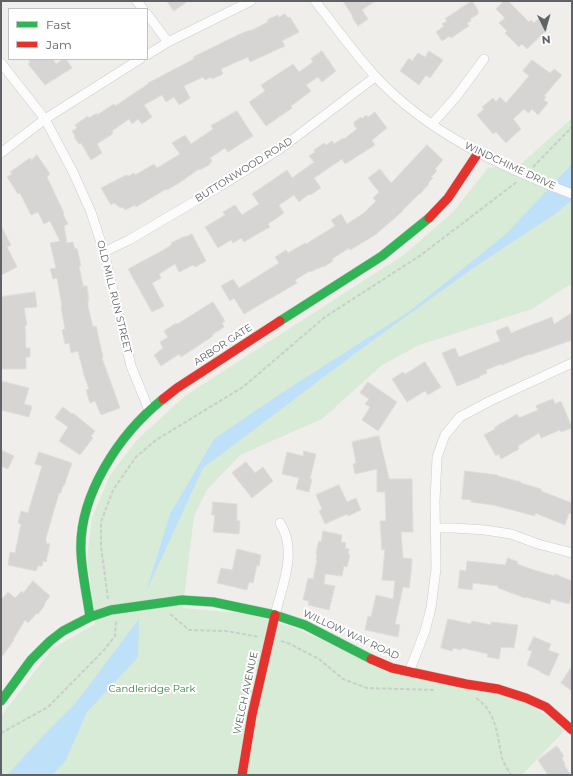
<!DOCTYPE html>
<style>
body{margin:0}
#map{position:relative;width:573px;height:776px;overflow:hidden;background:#efeeea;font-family:Montserrat,sans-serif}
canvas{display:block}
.frame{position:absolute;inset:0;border:2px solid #5f6368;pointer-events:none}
.legend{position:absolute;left:8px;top:8px;width:140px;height:52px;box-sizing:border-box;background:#fff;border:1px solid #bfc1c3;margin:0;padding:5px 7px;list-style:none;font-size:12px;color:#5f6368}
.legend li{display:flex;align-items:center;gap:8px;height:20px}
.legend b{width:20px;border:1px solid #bfc1c3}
.north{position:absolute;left:525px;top:8px;width:40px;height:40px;-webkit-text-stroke:3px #fff;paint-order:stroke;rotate:175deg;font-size:11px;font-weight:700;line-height:16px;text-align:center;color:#5f6368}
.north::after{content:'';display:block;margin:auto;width:14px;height:18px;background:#5f6368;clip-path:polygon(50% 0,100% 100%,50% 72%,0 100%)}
</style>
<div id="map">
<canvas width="573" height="776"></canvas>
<div class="frame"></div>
<ul class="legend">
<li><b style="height:5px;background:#30b455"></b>Fast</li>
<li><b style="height:5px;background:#e5322d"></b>Jam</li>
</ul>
<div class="north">N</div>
</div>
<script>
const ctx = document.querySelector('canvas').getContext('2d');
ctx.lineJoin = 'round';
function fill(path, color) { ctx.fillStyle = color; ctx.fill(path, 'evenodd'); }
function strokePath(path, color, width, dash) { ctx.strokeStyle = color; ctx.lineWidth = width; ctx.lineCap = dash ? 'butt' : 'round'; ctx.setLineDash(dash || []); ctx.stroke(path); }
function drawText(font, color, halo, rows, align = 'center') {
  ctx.font = font + ' Montserrat,sans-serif'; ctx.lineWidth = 4; ctx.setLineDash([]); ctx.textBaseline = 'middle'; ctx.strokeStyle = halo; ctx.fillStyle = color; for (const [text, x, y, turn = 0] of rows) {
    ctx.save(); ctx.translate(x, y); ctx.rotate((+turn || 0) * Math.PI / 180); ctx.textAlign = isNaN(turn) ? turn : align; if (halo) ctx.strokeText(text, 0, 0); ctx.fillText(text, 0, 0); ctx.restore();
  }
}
const green = new Path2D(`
 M572,118V283L532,309L419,345L382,365L322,419L240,455L207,490L194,516L183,608L250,614L295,628L403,675L516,697L567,728L522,775H1V716L52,649L95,624L87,557L92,518L110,475L138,439L185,396L405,254L453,212L488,168L522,163Z`);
const water = new Path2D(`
 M572,164V200L555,214L476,266L361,349L203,468L146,592L170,514L214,439L283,392L410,311L506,234Z
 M139,619L138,657L87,712L65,762L52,775H7L42,737L75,704Z`);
const building = new Path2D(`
 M167,1H188L174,11Z
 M343,1H375L362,10L368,19L358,26L352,17H353Z
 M472,1L478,10V14L470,19L471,21L467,23L469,26L451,38L450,36L442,41L436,32L444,26L442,24L447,21L445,19Z
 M504,1H508L529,22L531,20L534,23L538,19L548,29L527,49L522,44L519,47L505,33L507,31L499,23L505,18L496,9Z
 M285,14L288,18L290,17L299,32L282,41L285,46L250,62L248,57L221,69L223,74L212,79L211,77L205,80L203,77L184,86L190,98L179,105L174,97L166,102L162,95L144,105L152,117L142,124L138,119L132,124L129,119L112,131L113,133L111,135L97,144L102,153L91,160L81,143L79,144L74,137L75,136L72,131L77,128L75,125L88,116L89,118L97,113V115L114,104L115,106L148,84V83L194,59L193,57L240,34L250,30V31L268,22L267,20L278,15L279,17Z
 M322,51L336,71L322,82L318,77L306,85L311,91L291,106L292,108L266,126L249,102L265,91L261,85L293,64L299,72L313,62L311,59Z
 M429,51L443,60L430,78L426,75L419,85L400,71L409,58L412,61L418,53L425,57Z
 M28,59H53L56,64L63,59H66L72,68L45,85L28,64L30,62Z
 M532,60L550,73L554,69L562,75L544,96L546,97L544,100L548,103L538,115L532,109L529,113L524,109L513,119L521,129L506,143L496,132L493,134L477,115L484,109L482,107L493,98L496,102L500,97L506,103L529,76L523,71Z
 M237,111L253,136L228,152L225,148L210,158L212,161L209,165L200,170L199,169L179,183L167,190L166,189L136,207L135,205L125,210L124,208L119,207L114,203L111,205L101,188L126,175L129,176L134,173L135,175L154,164L157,168L180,154L172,143L185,135L191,144L213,129L211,126Z
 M375,112L387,128L372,140L375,145L345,164L342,159L314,178L321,188L310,195L309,194L299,202L294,195L279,205L284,213L268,224L270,227L261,232L244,242L241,238L233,243L231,240L218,248L205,227L225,215L223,212L235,205L242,215L259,204L252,194L287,170L292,178L314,162L309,156L315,152L314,150L324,143L326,145L332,141L334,144L343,138L344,139L357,129L354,125V122L361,117L362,119L366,115L368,117Z
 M427,145L443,160L435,169L437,171L431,177L433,178L428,183L429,184L420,194H419L403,210V211L375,235L350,250L349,248L332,259L333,261L324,267L323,266L318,269V268L311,272L310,271L295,280L297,283L244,314L234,298L230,301L221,286L233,279L239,288L279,263L275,257L286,250L288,253L305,243L306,244L335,226L331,220L341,214L347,224L364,213L376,201L373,198L379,192L368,178L380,169L391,183Z
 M37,155L50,174L47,177L64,213L63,214L68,224L64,226L67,243L73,242L75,249L77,248L81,266H79L83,286H87L89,300H88V306L93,327L96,326L103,357L102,358L120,408L101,415L95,401L90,403L86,390L89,389L84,375L78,351L71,353L69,343L65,344L62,330L65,329L61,307H62L57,278L53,279L50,269L56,268L50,243L60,241L50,221L44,224L38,212L31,215L20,193L18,194L7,177L12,174L10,172L30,158L31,160Z
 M1,226L11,245L7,247L17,267L1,275Z
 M192,234L206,261L195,267L193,265L179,272L175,264L159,274L161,278L152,283L164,306L152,312L128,269L167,248L172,244L171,243L185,236V237Z
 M35,292L37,307L24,308L27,325L25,326L26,348H30V357H26V369H1V297Z
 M213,302L225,321L222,323L224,327L212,335L213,336L181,357L179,354L161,366L154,355L163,348L160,342L168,337L164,331L176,323L177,324Z
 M572,313V340L530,355V354L502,365L501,364L486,370L487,373L480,376V377L457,386L442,353L455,348L459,357L500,341L496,331L508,326L511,333L552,317L554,324Z
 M425,362L441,387L428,395L425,391L407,402L392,379L403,372L405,374Z
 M1,381L29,388L24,404L32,406L29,417L1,410Z
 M368,382L397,402L378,431L362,420L370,407L365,404L369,399L360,393Z
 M553,399L555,404L561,401L572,428L561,432L560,430L541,438L539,433L518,446L519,449L501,459L499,454L496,456L484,435L495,429V427L517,414L519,418L538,410L536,406Z
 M63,407L72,414L73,413L95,431L91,436L93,438L80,455L59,441L68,427L55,418Z
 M379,436L389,479H412L413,532H401L403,558L412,559L411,573L409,588L403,587L395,624L400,625L398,637L365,630L368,616L371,617L376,595L393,599L395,581L382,580L385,549L382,550L380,521H386L385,492H377V469L355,474L353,464L356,463L352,442Z
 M1,450L14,456L8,469L1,466Z
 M304,451L316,454L310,479H312L309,492L296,489L299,478L282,474L287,452L303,456Z
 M39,452L72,463L64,486H63L61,493H59L46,538V543L50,544L46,562L43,561L42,566H38L36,571L8,565L10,552L15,553L21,524L18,523L21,511L28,513L42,466L35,464Z
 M246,462L255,473L263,467L273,481L252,498L232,473Z
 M465,471L498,475V476L521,482V483L541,489V491L572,503V514L569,513L565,525L535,513V516L493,505L471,502V500L462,499Z
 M339,485L347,502L356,498L361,510L348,516L347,514L325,524L319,511L322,509L316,495Z
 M213,502L237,504V521H240L239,534L213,532L215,515H212Z
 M323,531L342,535L341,542L346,543L345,548L349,549L348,554L350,555L347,567L344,566L342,576L325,574L324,584L335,586L329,610L308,605L309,601L303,600L308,578L313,579L317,560H316L317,554L316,553L319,541L321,542Z
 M237,549L261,555L259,566L257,565L253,583L249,582L247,590L217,583L221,568L232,570Z
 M508,558L518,562L517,564L534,570L555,576V574L572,581V594L569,604L551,599L550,604L525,597V598L498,588V586L473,583L472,590L458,588L460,570L466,571L467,561L505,565Z
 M33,581L50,596L44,604L45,605L38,614L37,613L28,623L25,620L13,640H14L1,658V600L8,592L15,598L22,591L23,593Z
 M448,619L471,624L472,621L491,625V622L518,625L514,648L501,647L499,659L487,657L488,654L462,648L461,650L453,648L452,651L441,648Z
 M534,637L551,644L548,650L559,654L549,676L540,672V671L527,665L532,651L528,650Z
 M572,666V691L561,683Z
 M557,746L564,756L562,758L565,764L564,765L571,775H548L538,760Z`);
const path = new Path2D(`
 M533,167L572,127
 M108,599L101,546V522L113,490L136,457L156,440L243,387L325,317L421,255L518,181
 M170,614L189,630L226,631L259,637
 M281,641L288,643L319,659L343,679L367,688L435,690
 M476,698C497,712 497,736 502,758C504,764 508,770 511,775
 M1,733L48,707L104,650L115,636L116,620`);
const street = new Path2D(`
 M137,1L143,9
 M315,1C335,26 354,53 376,77C428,133 502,167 572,194
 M147,14L168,42
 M147,55L168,42L251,1
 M1,63L45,119L73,172L91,212L104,252L131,366L149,410
 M432,124L456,97L484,59
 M1,153L45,119L140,59
 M104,252L129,240L219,187L280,149L375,77
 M435,528H454L485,530L511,534L538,544L572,553
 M275,615C282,586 298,551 280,523
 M409,672L425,631L431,608L436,569L435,501L437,457L445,435L460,417L490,401L572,363`);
const fast = new Path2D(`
 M280,321L382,256L429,218
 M90,617C87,596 82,574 81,553C78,496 119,434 163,399
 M1,701L31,660L50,641L63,631L90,617L111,610L182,600L213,602L275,615L305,625L371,659`);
const jam = new Path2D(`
 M429,218L448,198L478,153
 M163,399L177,388L280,321
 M371,659L392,668L466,684L498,689L526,698L546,707L572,730
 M242,775L252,715L275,615`);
const streetNames = [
 ["WINDCHIME DRIVE",510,166,25],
 ["BUTTONWOOD ROAD",244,170,-32],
 ["OLD MILL RUN STREET",114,297,76],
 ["ARBOR GATE",223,345,-33],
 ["WILLOW WAY ROAD",351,635,25],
 ["WELCH AVENUE",246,693,-78]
];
const parkNames = [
 ["Candleridge Park",152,689]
];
fill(green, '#d8ebd6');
fill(water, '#bfe0f9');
fill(building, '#d6d5d3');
strokePath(building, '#deddd9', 1);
strokePath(street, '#cbcccc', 10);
strokePath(fast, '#cacacb', 10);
strokePath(jam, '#cacacb', 10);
strokePath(path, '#cacfcc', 2, [4, 2]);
strokePath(street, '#fdfcfc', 9);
strokePath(fast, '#30b455', 9);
strokePath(jam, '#e5322d', 9);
drawText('10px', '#5f6368', '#fff', streetNames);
drawText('10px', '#348238', '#fff', parkNames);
</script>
